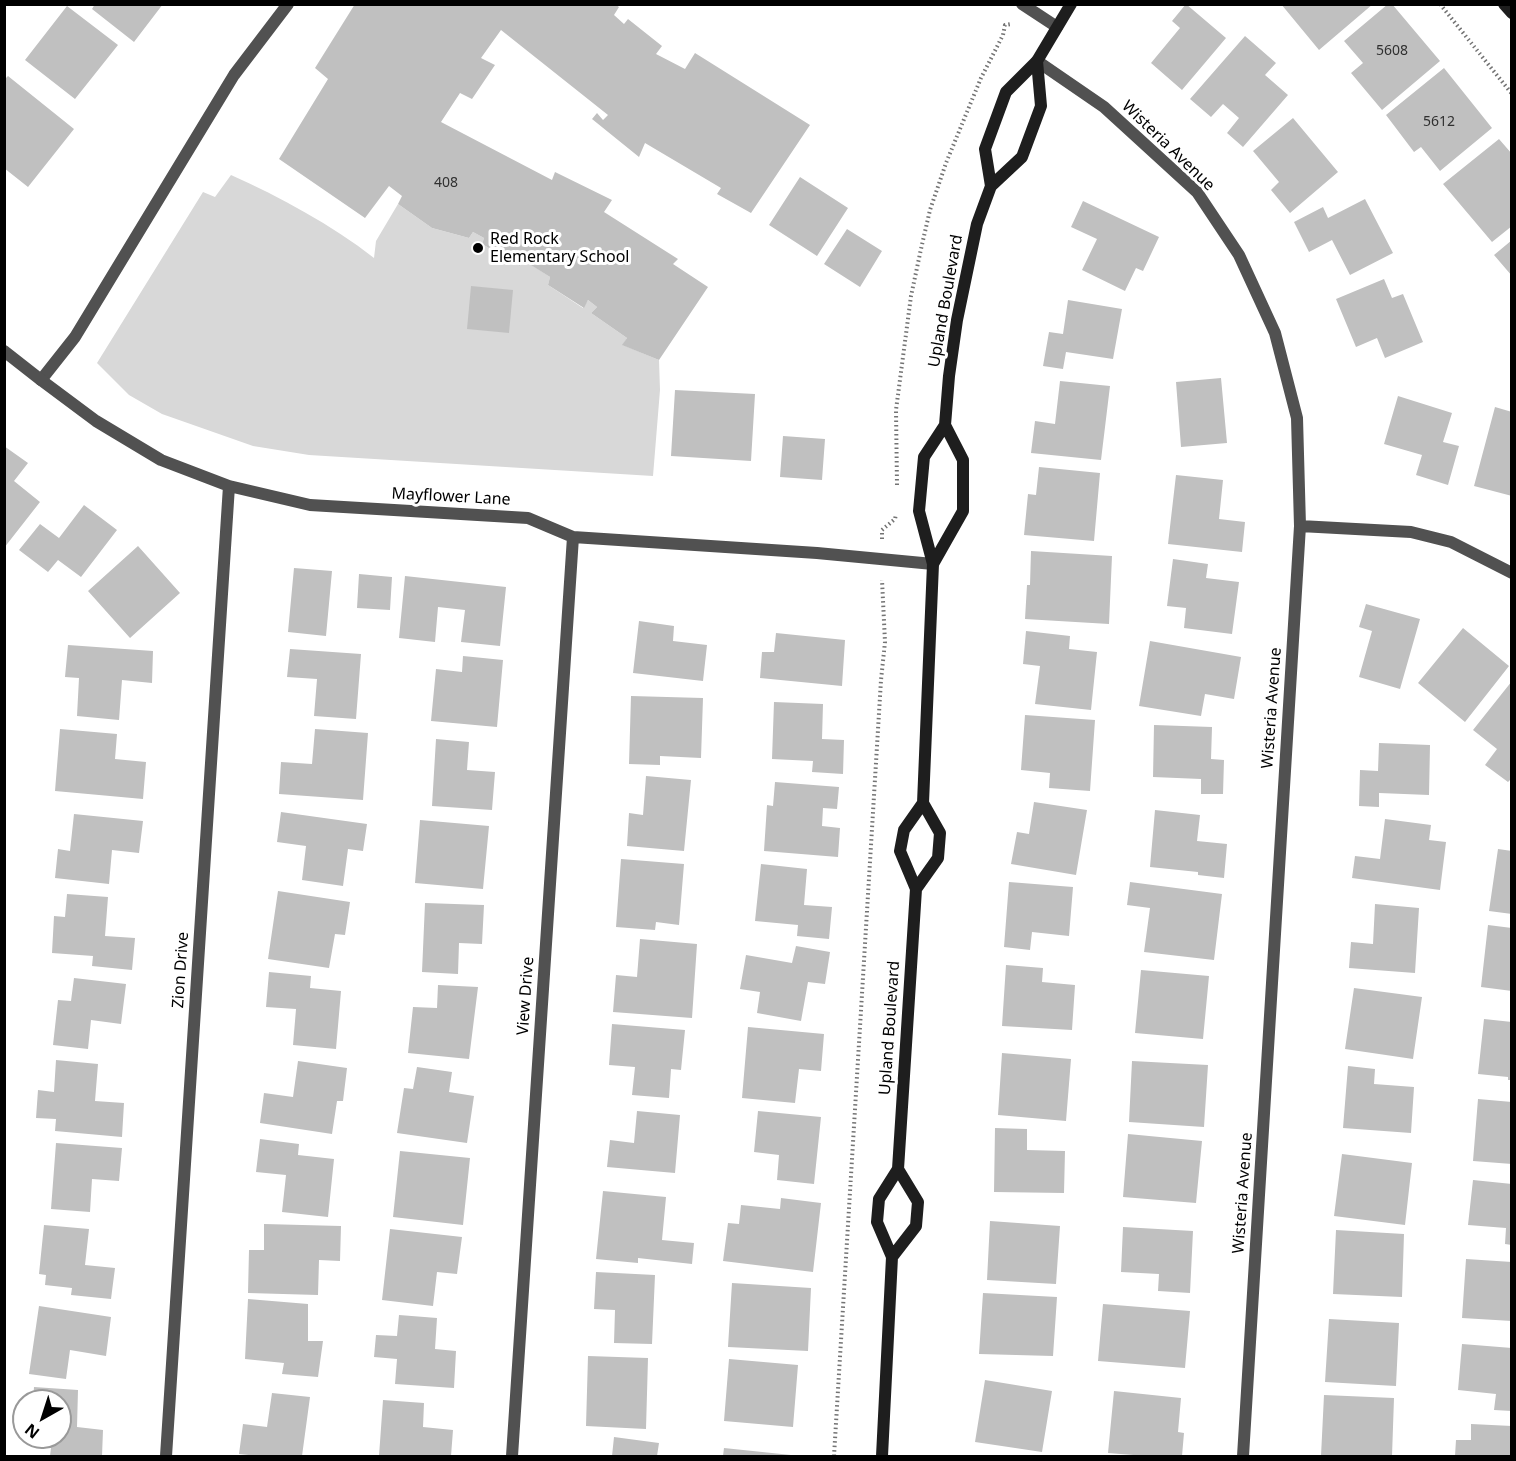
<!DOCTYPE html>
<style>
body{margin:0}
#map{position:relative;width:1516px;height:1461px;overflow:hidden;background:#fff;font-family:"Noto Sans",sans-serif}
canvas{display:block}
.frame{position:absolute;inset:0;border:6px solid #000;pointer-events:none}
.north{position:absolute;left:12px;top:1389px;width:60px;height:60px;box-sizing:border-box;background:#fff;border:2px solid #999;border-radius:50%;rotate:219deg;font-size:16px;font-weight:700;line-height:24px;text-align:center;color:#000}
.north::after{content:'';display:block;margin:auto;width:21px;height:27px;background:#000;clip-path:polygon(50% 0,100% 100%,50% 72%,0 100%)}
</style>
<div id="map">
<canvas width="1516" height="1461"></canvas>
<div class="frame"></div>
<div class="north">N</div>
</div>
<script>
const ctx = document.querySelector('canvas').getContext('2d');
ctx.lineJoin = 'round';
function fill(path, color) { ctx.fillStyle = color; ctx.fill(path, 'evenodd'); }
function strokePath(path, color, width, dash) { ctx.strokeStyle = color; ctx.lineWidth = width; ctx.lineCap = dash ? 'butt' : 'round'; ctx.setLineDash(dash || []); ctx.stroke(path); }
function drawText(font, color, halo, rows, align = 'center') {
  ctx.font = font + ' "Noto Sans",sans-serif'; ctx.lineWidth = 6; ctx.setLineDash([]); ctx.textBaseline = 'middle'; ctx.strokeStyle = halo; ctx.fillStyle = color; for (const [text, x, y, turn = 0] of rows) {
    ctx.save(); ctx.translate(x, y); ctx.rotate((+turn || 0) * Math.PI / 180); ctx.textAlign = isNaN(turn) ? turn : align; if (halo) ctx.strokeText(text, 0, 0); ctx.fillText(text, 0, 0); ctx.restore();
  }
}
const green = new Path2D(`
 M231,175C280,197 332,225 374,258L376,241L398,204L432,228L469,238L473,232L484,238L482,244L520,266L524,260L550,277L548,285L583,308L588,300L597,307L591,313L627,338L623,345L659,360L660,390L653,476L309,455L253,446L162,414L129,395L97,363L203,192L215,197Z`);
const building = new Path2D(`
 M95,4H163L134,42L92,9Z
 M355,4H615L619,7L614,15L624,24L628,19L662,46L656,54L685,69L695,53L810,125L751,213L717,194L721,188L645,143L639,157L592,119L597,113L603,120L608,115L501,30L481,58L495,65L472,99L460,93L441,122L552,180L555,172L612,200L604,212L678,259L673,264L708,287L659,360L622,345L627,338L591,313L597,307L588,300L584,308L548,285L550,277L523,260L520,266L482,244L484,238L473,232L469,238L432,228L398,204L402,196L389,186L365,218L279,159L328,79L315,68Z
 M1186,4L1226,38L1182,90L1151,63L1180,28L1172,21Z
 M1281,4H1373L1319,50Z
 M1388,4H1392L1440,61L1382,110L1351,73L1363,63L1344,41Z
 M67,6L118,45L75,99L25,60Z
 M1245,36L1276,63L1265,75L1288,95L1243,147L1227,133L1239,118L1223,104L1211,117L1190,99Z
 M1444,68L1492,128L1440,171L1421,147L1414,152L1386,115Z
 M8,76L74,129L28,187L4,168V80Z
 M1293,118L1338,172L1290,213L1271,190L1279,182L1253,151Z
 M1499,139L1512,154V226L1492,242L1443,184Z
 M800,177L848,208L817,256L769,225Z
 M1365,199L1393,253L1350,275L1332,240L1309,252L1294,222L1323,207L1328,218Z
 M1083,201L1159,237L1143,271L1136,268L1125,291L1082,270L1097,239L1071,227Z
 M847,229L882,251L860,287L824,264Z
 M1512,240V276L1494,255Z
 M1384,279L1392,298L1403,294L1423,342L1385,358L1377,338L1356,347L1336,299Z
 M471,286L513,290L509,333L467,329Z
 M1068,300L1122,309L1113,359L1066,352L1063,369L1043,366L1049,332L1063,334Z
 M1221,378L1227,443L1181,447L1176,382Z
 M1060,381L1110,386L1101,460L1031,453L1035,421L1055,424Z
 M675,390L755,394L751,461L671,456Z
 M1398,396L1452,413L1443,442L1459,446L1448,485L1416,475L1422,455L1384,444Z
 M1495,407L1512,412V496L1474,486Z
 M783,436L825,439L822,480L780,477Z
 M4,446L28,463L14,481L40,502L4,548Z
 M1039,467L1100,473L1094,541L1024,535L1028,494L1036,495Z
 M1176,475L1223,480L1219,519L1245,522L1242,552L1168,544Z
 M84,505L117,530L81,577L58,560L48,572L19,550L40,524L59,538Z
 M138,546L180,593L130,638L88,591Z
 M1031,551L1112,556L1109,624L1025,619L1027,585H1030Z
 M1173,559L1208,564L1206,578L1239,582L1232,634L1184,628L1186,608L1167,606Z
 M294,568L332,571L326,636L288,632Z
 M359,574L392,577L390,610L357,608Z
 M405,576L506,587L500,646L461,642L465,610L438,607L435,642L399,638Z
 M1366,604L1420,619L1400,689L1359,677L1372,631L1359,627Z
 M639,621L674,626L673,641L707,645L703,681L633,673Z
 M1463,628L1509,666L1465,722L1418,683Z
 M1026,631L1070,636L1069,649L1097,652L1091,710L1035,704L1040,666L1023,664Z
 M776,633L845,640L842,686L760,678L762,652H774Z
 M1150,641L1241,657L1234,699L1205,694L1201,716L1139,706Z
 M68,645L153,651L152,683L122,680L119,720L77,716L79,678L65,677Z
 M290,649L361,654L356,719L314,716L317,679L287,677Z
 M463,656L503,660L497,727L431,721L436,669L462,672Z
 M1512,681V778L1508,782L1485,765L1497,749L1473,730Z
 M631,696L703,698L701,758L660,756V765L629,764Z
 M774,702L823,704L822,739L844,740L843,774L812,772L813,761L772,759Z
 M1025,715L1095,720L1090,791L1049,788L1050,773L1021,770Z
 M1154,725L1212,727L1211,759L1224,760L1223,794H1201V779L1153,777Z
 M60,729L117,734L115,759L146,762L143,799L55,791Z
 M315,729L368,733L363,800L279,794L281,762L312,764Z
 M436,739L469,742L467,770L495,772L492,810L432,806Z
 M1379,743L1430,745L1429,795L1379,793V807L1359,806L1360,770L1378,771Z
 M646,776L691,780L684,851L627,846L629,813L643,815Z
 M775,782L839,787L837,809L823,808L822,826L840,828L838,857L764,851L767,805L773,806Z
 M1034,802L1087,810L1076,875L1011,864L1017,832L1029,834Z
 M1155,810L1200,815L1197,841L1227,844L1224,878L1198,875V872L1150,867Z
 M281,812L367,824L363,851L348,849L343,886L302,880L306,846L277,842Z
 M74,814L143,821L139,853L112,850L109,884L55,878L58,849L70,851Z
 M1385,819L1431,825L1429,840L1446,842L1440,890L1352,878L1355,856L1380,859Z
 M420,820L489,826L483,889L415,883Z
 M1498,849L1512,851V914L1489,911Z
 M621,859L684,864L679,925L656,922L655,930L616,927Z
 M761,864L807,869L804,905L832,907L829,939L797,936L798,925L755,921Z
 M1009,882L1073,887L1069,936L1032,932L1030,950L1004,947Z
 M1130,882L1222,894L1214,960L1144,952L1150,908L1127,905Z
 M278,891L350,902L345,935L335,934L329,968L268,959Z
 M67,894L108,897L105,936L135,938L132,970L92,966L93,956L52,953L54,916L65,917Z
 M425,903L484,905L482,944L459,943L458,974L422,972Z
 M1375,904L1419,908L1415,973L1349,968L1351,942L1373,944Z
 M1488,925L1512,928V991L1481,987Z
 M640,939L697,944L692,1018L613,1012L616,975L637,977Z
 M796,946L830,952L825,984L808,982L801,1021L757,1013L760,992L740,989L746,955L792,963Z
 M1006,965L1043,968L1042,982L1075,985L1072,1030L1002,1026Z
 M1141,970L1209,976L1203,1039L1135,1033Z
 M269,972L311,976L310,988L341,991L336,1049L293,1045L296,1009L266,1007Z
 M74,978L126,984L121,1024L91,1020L88,1049L53,1045L58,1000L71,1001Z
 M438,985L478,987L469,1059L408,1053L413,1007L437,1008Z
 M1354,988L1422,997L1413,1059L1345,1049Z
 M1484,1019L1512,1022V1080H1508V1077L1478,1074Z
 M612,1024L685,1030L681,1070L671,1069L669,1098L632,1095L635,1067L609,1065Z
 M748,1027L824,1034L821,1071L799,1069L795,1103L742,1098Z
 M1002,1053L1071,1059L1066,1121L998,1115Z
 M56,1060L98,1064L95,1101L124,1103L122,1137L55,1131L56,1119L36,1118L38,1090L54,1092Z
 M298,1061L347,1068L343,1101H337L332,1134L260,1123L264,1093L293,1097Z
 M1132,1061L1208,1065L1204,1127L1129,1122Z
 M1348,1066L1375,1069L1374,1084L1414,1087L1411,1133L1343,1128Z
 M417,1067L452,1072L449,1092L474,1096L467,1143L397,1133L404,1088L413,1089Z
 M1478,1099L1512,1102V1164L1473,1161Z
 M637,1111L680,1115L675,1173L607,1167L610,1140L634,1143Z
 M758,1111L821,1117L814,1184L777,1180L779,1155L754,1152Z
 M995,1128L1027,1129V1150L1065,1151L1064,1193L994,1192Z
 M1128,1134L1202,1141L1196,1203L1123,1197Z
 M260,1139L299,1144L298,1155L334,1159L328,1217L282,1212L286,1175L256,1172Z
 M56,1143L122,1148L119,1181L92,1179L90,1212L51,1209Z
 M400,1151L470,1158L463,1225L393,1217Z
 M1342,1154L1412,1163L1405,1225L1334,1216Z
 M1473,1180L1512,1184V1245L1505,1244L1506,1228L1468,1225Z
 M603,1191L666,1197L662,1240L694,1243L692,1264L638,1258V1263L596,1259Z
 M781,1198L821,1203L813,1272L723,1261L728,1223L739,1224L741,1205L780,1209Z
 M990,1221L1060,1226L1056,1284L987,1280Z
 M264,1224L341,1226L340,1261L319,1260L318,1295L248,1293L249,1250H264Z
 M44,1225L89,1229L85,1265L115,1268L111,1299L71,1295L72,1288L45,1285L46,1275L39,1274Z
 M1123,1227L1193,1231L1190,1293L1158,1291L1159,1274L1121,1272Z
 M390,1229L462,1237L457,1274L437,1272L433,1306L382,1300Z
 M1336,1230L1404,1234L1402,1297L1333,1294Z
 M1466,1259L1512,1262V1321L1462,1318Z
 M596,1272L655,1275L652,1344L614,1343L615,1310L594,1309Z
 M732,1283L811,1288L808,1351L728,1347Z
 M983,1293L1057,1297L1053,1356L979,1354Z
 M248,1299L308,1304V1341H323L318,1377L282,1374L284,1363L245,1359Z
 M1103,1304L1190,1311L1185,1368L1098,1361Z
 M39,1306L111,1317L106,1356L70,1350L66,1379L29,1374Z
 M399,1315L437,1318L435,1349L456,1351L454,1388L395,1384L397,1359L374,1357L376,1335L397,1336Z
 M1329,1319L1399,1323L1396,1386L1325,1382Z
 M1462,1344L1512,1348V1411L1494,1410L1496,1394L1458,1390Z
 M588,1356L648,1358L646,1429L586,1426Z
 M729,1359L798,1365L793,1427L724,1421Z
 M985,1380L1052,1391L1042,1452L975,1442Z
 M34,1387L78,1390L77,1427L103,1430L102,1456H50L51,1448L31,1447L32,1437H60V1401H33Z
 M1114,1391L1181,1398L1178,1432L1184,1433L1182,1456H1146L1108,1453Z
 M272,1393L310,1397L302,1456H258L239,1454L243,1424L267,1427Z
 M1324,1395L1394,1398L1392,1456H1321Z
 M383,1400L424,1403L423,1427L453,1430L451,1456H379Z
 M1471,1424L1512,1426V1456H1455L1456,1440H1471Z
 M614,1437L659,1443L657,1456H612Z
 M724,1448L791,1455L790,1456H723Z`);
const path = new Path2D(`
 M1440,4L1512,94
 M897,485L896,410L911,296L921,249L930,210L946,163L981,78L1003,35L1005,25L1011,24
 M882,539V530L895,519L896,514
 M834,1456L881,680L885,642L882,580`);
const lane = new Path2D(`
 M1022,4L1057,27
 M41,380L75,337L234,75L288,4`);
const street = new Path2D(`
 M1037,61L1104,107L1197,192L1239,255L1275,333L1297,418L1300,526L1243,1456
 M4,351L41,380L96,421L161,460L229,486L310,505L528,518L573,537L817,553L933,564
 M1300,526L1411,532L1451,542L1512,573
 M166,1456L229,486
 M512,1456L573,537`);
const secondary = new Path2D(`
 M1504,4L1512,13
 M991,186L985,149L1006,92L1037,61L1071,4
 M933,564L963,511V460L945,425
 M916,889L938,858L940,833L923,803L933,564L919,511L924,457L945,425L949,376L957,320L977,224L991,186L1022,157L1041,106L1037,61
 M892,1257L916,1226L918,1202L898,1169
 M882,1456L892,1257L877,1222L879,1199L898,1169L916,889L900,851L904,830L923,803`);
const markers = [
 [478,248,6,"#000"]
];
const numberNames = [
 ["5608",1392,51],
 ["5612",1439,122],
 ["408",446,183]
];
const streetNames = [
 ["Wisteria Avenue",1168,146,44],
 ["Upland Boulevard",946,301,-80],
 ["Mayflower Lane",451,497,3],
 ["Wisteria Avenue",1272,708,-86],
 ["Zion Drive",181,970,-86],
 ["View Drive",526,996,-86],
 ["Upland Boulevard",890,1028,-86],
 ["Wisteria Avenue",1243,1193,-86]
];
const poiNames = [
 ["Red Rock",490,239],
 ["Elementary School",490,257]
];
fill(green, '#d8d8d8');
fill(building, '#c0c0c0');
strokePath(path, '#737373', 4, [1.5, 3]);
strokePath(lane, '#515151', 12);
strokePath(street, '#515151', 12);
strokePath(secondary, '#1e1e1e', 12);
for (const [x, y, r, color] of markers) { const dot = new Path2D(); dot.arc(x, y, r, 0, 2 * Math.PI); ctx.fillStyle = color; ctx.fill(dot); strokePath(dot, '#fff', 2); }
drawText('14px', '#303030', null, numberNames);
drawText('16px', '#000', '#fff', streetNames);
drawText('16px', '#000', '#fff', poiNames, 'left');
</script>
